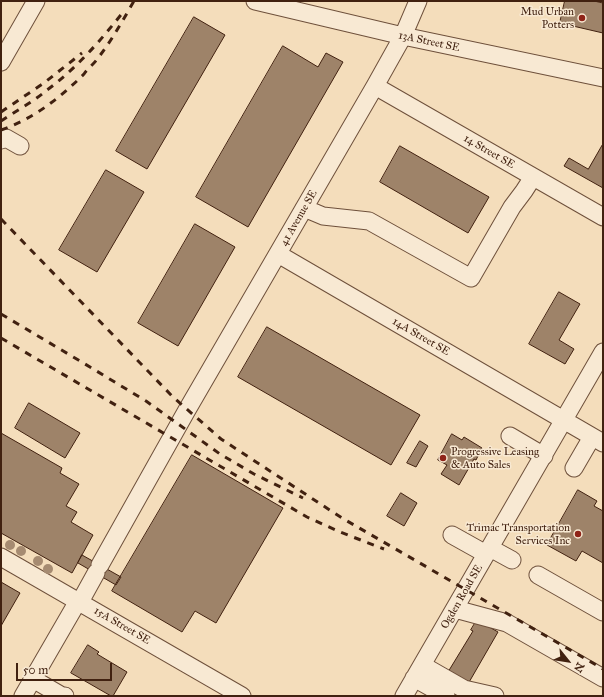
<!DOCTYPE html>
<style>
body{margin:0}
#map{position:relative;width:604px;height:697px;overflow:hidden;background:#f4ddbb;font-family:"IM FELL Great Primer",serif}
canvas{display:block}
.frame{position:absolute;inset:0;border:2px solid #412110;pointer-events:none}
.north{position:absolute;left:548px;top:641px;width:40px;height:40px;-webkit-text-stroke:3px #f8e9d3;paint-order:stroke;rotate:120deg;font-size:11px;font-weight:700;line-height:16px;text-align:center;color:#412110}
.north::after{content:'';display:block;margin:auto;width:14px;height:18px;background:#412110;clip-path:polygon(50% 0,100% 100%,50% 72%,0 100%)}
.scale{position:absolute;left:16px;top:663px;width:96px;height:18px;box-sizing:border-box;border:2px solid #412110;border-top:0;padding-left:5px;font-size:12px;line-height:14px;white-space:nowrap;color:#412110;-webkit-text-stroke:3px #f8e9d3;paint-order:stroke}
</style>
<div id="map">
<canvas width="604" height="697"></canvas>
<div class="frame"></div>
<div class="north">N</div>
<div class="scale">50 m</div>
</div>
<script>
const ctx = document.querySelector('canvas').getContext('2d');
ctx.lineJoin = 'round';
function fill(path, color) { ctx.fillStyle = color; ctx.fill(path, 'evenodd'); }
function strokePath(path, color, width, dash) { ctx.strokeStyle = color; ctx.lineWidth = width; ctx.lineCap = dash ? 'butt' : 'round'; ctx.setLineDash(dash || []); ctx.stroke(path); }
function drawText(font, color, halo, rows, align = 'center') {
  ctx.font = font + ' "IM FELL Great Primer",serif'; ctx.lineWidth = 3; ctx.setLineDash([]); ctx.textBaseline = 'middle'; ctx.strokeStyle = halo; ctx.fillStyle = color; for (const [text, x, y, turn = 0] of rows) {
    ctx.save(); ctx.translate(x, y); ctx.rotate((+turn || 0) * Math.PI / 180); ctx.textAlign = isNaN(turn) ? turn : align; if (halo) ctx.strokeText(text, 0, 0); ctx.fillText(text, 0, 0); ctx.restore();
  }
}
const building = new Path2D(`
 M565,1H594L603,3V33L560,23Z
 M194,17L225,35L147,169L116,151Z
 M283,46L318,67L326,53L343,62L248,227L196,197Z
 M603,144V188L564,166L569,158L588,169Z
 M400,146L489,197L468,233L380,182Z
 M106,170L144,192L97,272L59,250Z
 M195,224L235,247L178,346L138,323Z
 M559,292L580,304L559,340L574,349L565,364L529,344Z
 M267,327L420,415L391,465L238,377Z
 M29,403L80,433L65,458L15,428Z
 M1,433L62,468L60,473L79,484L66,506L77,512L71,522L93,535L72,573L1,533Z
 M452,434L462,440L464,437L482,448L476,460L474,459L459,485L441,474L447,465L438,460Z
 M420,441L428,446L416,467L407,463Z
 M192,455L283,508L216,623L195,611L182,632L112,591Z
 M578,490L597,501L594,506L603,511V563L582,551L576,561L547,545Z
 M401,493L417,503L404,526L387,516Z
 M82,555L121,577L116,585L78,563Z
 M1,582L20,593L1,626Z
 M477,620L498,632L468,684L448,672L473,631L471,630Z
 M88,645L99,652L97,654L127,672L113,696H111L71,673Z`);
const minor = new Path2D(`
 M255,1L403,36L603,78
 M1,62L36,1
 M375,86L603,217
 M1,140L6,138L20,146
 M304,208L323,216L369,221L471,278L512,207L524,191L533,177
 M278,254L603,443
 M510,436L544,456
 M574,468L592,437
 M452,535L486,554
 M490,548L512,560
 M1,557L242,696
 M100,565L187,410L375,86L403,36L418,1
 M538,575L603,612
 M80,602L96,573
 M455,609L507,623L603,678
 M422,665L464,689L495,696
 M414,678L446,696
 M33,679L62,696H65
 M23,696L78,601
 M404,696L603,352`);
const rail = new Path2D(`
 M1,112L44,83L82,53
 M1,121C16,111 33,102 47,90C77,68 101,40 124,11
 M1,130C33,119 60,98 84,74C88,68 94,64 98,58C112,40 123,20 134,1
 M1,219L173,397L221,439L342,518L603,669
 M1,314L80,361L146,401L220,454L254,474L303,498
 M1,338L307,517L340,532L384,549`);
const trees = [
 [10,545],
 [21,551],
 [38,561],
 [48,569]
];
const markers = [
 [582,18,4,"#8f2418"],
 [443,458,4,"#8f2418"],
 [578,534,4,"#8f2418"]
];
const poiNames = [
 ["Mud Urban",574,12],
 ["Potters",574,25],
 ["Progressive Leasing",451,452,"left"],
 ["& Auto Sales",451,465,"left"],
 ["Trimac Transportation",570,528],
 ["Services Inc",570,541]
];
const streetNames = [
 ["13A Street SE",429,42,12],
 ["14 Street SE",489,152,30],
 ["41 Avenue SE",299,218,-60],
 ["14A Street SE",421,337,30],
 ["Ogden Road SE",462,597,-60],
 ["15A Street SE",122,626,30]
];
fill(building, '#9e8369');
strokePath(building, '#412110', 1);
strokePath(minor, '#6e503b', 19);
strokePath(minor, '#f8e9d3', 17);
strokePath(rail, '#412110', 3, [7, 7]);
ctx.fillStyle = '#a68b71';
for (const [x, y] of trees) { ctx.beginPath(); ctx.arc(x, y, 5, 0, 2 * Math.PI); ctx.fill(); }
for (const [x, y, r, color] of markers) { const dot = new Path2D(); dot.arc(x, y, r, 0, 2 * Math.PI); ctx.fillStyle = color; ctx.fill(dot); strokePath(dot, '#f8e9d3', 1.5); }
drawText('11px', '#412110', '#f8e9d3', poiNames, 'right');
drawText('11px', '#412110', '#f8e9d3', streetNames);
</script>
